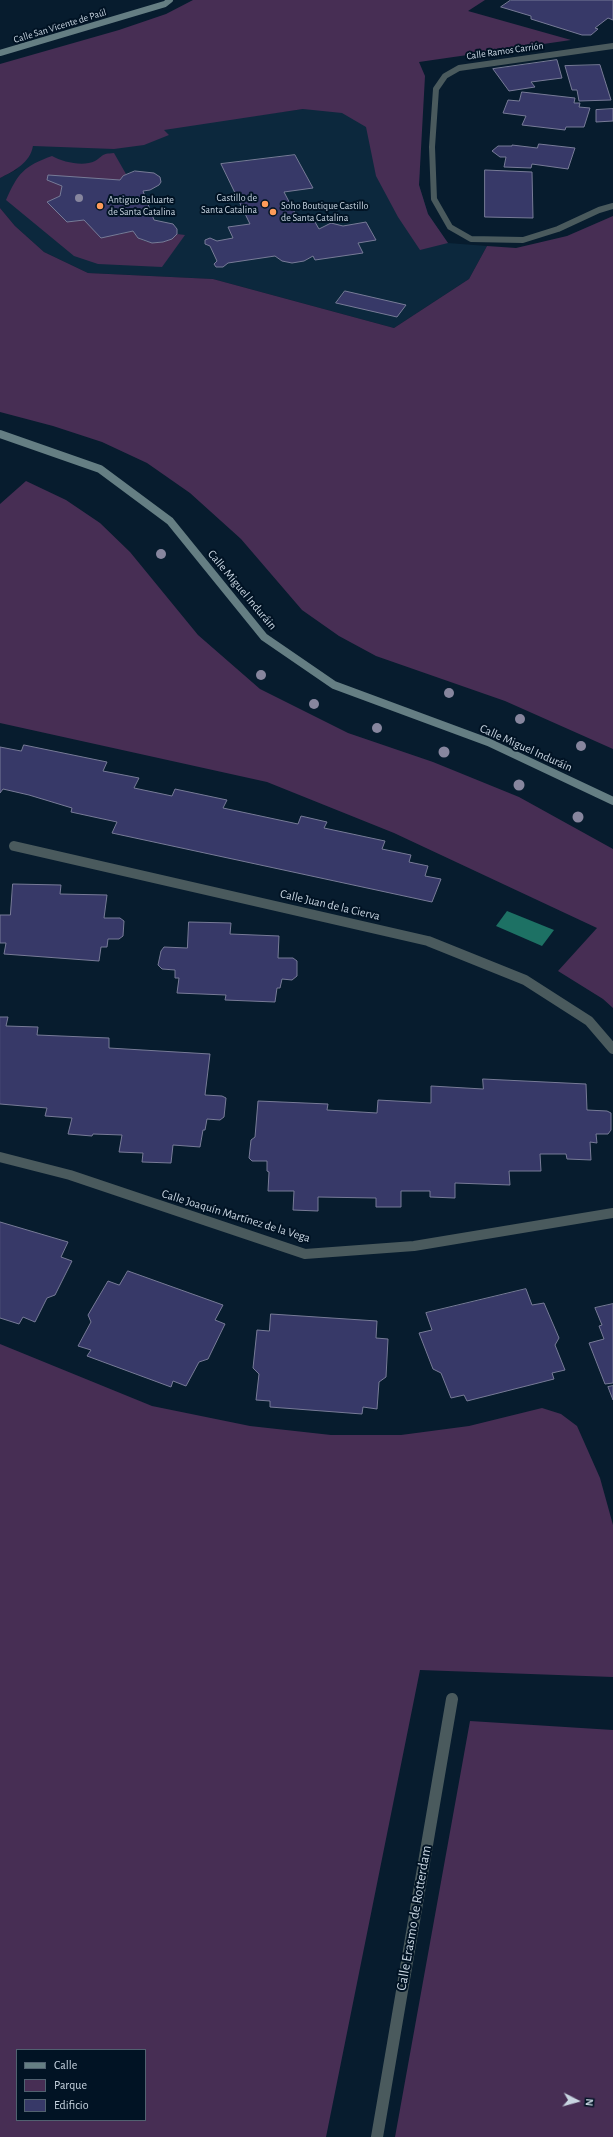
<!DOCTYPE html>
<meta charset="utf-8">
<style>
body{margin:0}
#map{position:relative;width:613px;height:2137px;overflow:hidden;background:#071c2e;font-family:"Alegreya Sans",sans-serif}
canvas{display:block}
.legend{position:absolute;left:16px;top:2049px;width:130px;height:72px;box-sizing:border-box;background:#011324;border:1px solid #516170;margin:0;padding:5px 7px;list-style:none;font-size:12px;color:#c8d5e1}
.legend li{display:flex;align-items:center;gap:8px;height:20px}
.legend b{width:20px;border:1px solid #516170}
.north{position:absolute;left:557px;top:2081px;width:40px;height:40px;-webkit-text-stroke:3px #011324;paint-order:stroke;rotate:96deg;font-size:11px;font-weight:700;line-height:16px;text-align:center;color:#c8d5e1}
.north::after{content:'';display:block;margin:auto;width:14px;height:18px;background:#c8d5e1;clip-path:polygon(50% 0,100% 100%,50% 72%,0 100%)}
</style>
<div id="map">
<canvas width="613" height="2137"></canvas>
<ul class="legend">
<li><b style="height:5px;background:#657e83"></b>Calle</li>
<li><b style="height:11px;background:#472e54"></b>Parque</li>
<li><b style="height:11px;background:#373968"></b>Edificio</li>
</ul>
<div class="north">N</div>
</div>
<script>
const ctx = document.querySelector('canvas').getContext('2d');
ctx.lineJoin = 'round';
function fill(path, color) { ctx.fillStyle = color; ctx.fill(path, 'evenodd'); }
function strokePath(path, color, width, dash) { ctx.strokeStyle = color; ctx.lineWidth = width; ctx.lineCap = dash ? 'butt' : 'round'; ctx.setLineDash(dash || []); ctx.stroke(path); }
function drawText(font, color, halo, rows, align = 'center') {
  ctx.font = font + ' "Alegreya Sans",sans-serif'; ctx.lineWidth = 4; ctx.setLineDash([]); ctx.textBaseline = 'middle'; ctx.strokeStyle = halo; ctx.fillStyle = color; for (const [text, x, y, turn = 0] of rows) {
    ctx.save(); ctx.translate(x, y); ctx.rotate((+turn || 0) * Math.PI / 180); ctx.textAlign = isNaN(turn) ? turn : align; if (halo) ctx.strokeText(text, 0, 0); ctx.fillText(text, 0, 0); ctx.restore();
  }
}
const built = new Path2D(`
 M423,102L419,185L428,214L448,243L487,246L469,279L394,328L213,279L88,273L44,252L15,226L0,208V178L16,170L33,146L303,109Z`);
const green = new Path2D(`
 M193,0H485L468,11L571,40L419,62L425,76L419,185L428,214L448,243L420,250L398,217L376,176L366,127L342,113L303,109L164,130L169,135L144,145L114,149L33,146C30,163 14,171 0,178V64L119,30L166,14Z
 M114,153L126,174L120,180L62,186L60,196L48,202L67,222L84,220L108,214L117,235L133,231L138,238C150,245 166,245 177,234L185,235L162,267L98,264L74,256L6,200C18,173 24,166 52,156C63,162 83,167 95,161C105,155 100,154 114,153Z
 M0,208L15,226L44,252L88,273L213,279L394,328L469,279L487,246L516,248L567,236L613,216V749L505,701L376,656L339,636L302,610L241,539L190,493L147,463L102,442L53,426L0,412Z
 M26,481L66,500L100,523L130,552L198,635L260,689L348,733L433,762L519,797L613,849V1008L603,999L558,971L597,928L394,833L267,782L0,723V504Z
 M0,1344L152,1406L250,1426L331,1435H401L469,1426L542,1408L561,1414L577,1426L600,1478L613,1525V1677L420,1670L326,2137H0ZM17,2050H145V2120H17Z
 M470,1721L613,1730V2137H395Z`);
const water = new Path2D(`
 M507,911L554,930L542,946L496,926Z`);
const building = new Path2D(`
 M511,0H613V20L608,18L595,28L598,29L591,35H582L531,19V16L501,7Z
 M557,60L562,78L531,82L535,87L509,91L493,69Z
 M600,65L611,100L579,101L577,90H572L565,66Z
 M522,92L575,98L574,103H580L579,107L590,108L584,127H566L565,130L522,125L526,116L503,113L508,100L519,101Z
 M613,109V121L596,122V110Z
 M539,144L575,148L568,169L532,164L531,168L504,167L506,157H500L492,151L498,146H512V145L537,148Z
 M295,155L313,188L284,192L297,217L311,215L319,229L331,223L343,226L366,222L376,240L358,243L363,253L315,260L313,256L304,261L292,263L282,261L275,256L228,263L223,267H216L214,264L217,261L210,246L205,244V240L210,238L217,241L233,238L228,227L250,224L221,164Z
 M485,170L532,172L533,218L485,217Z
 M135,171L154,173L160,177L161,182L159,185L150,190L143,191L154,220L173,224L177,229V234L172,239L163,242L152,243L138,238L133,231L101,238L84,220L67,222L47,202L60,196L62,186L47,180L48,175L120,180L123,176Z
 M345,291L406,305L397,317L336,303Z
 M24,745L107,762L103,771L139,778L134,788L172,796L175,789L227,800L223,808L298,824L301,816L327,822L324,828L385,841L382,849L411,855L409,862L428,866L425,876L441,879L432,902L112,833L117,822L71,812L72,808L29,795L3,789L0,793V747L21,751Z
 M13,884L61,885L60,894L107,895L104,918H120L124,921L123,936L119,939H108L107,947H101L99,961L4,954L6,943H0V915H10Z
 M189,922L231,923L230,934L279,936L278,958H293L297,961V976L292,980L282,979L280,988H277L275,1002L225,1000L226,995L177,993L179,978H175V970L162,969L158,965L161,951L164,947L187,948Z
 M0,1017H8L6,1026L38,1027L37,1035L109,1038V1048L210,1054L205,1095L222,1096L226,1098L224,1117L220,1120L207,1119L205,1130H203L200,1147L173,1145L171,1163L142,1162L143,1153L119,1152L122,1135L93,1134L92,1136L68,1134L72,1118L45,1116L47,1108L0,1104Z
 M483,1079L586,1084L587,1110L607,1111L611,1113V1130L608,1134H596L597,1143L590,1142L591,1160L567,1159L566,1154H540L541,1171H509L510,1185L455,1183V1198L430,1197V1191H401V1207H376V1198L318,1197V1211L293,1210L294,1191H268L269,1172L267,1171V1161H252L249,1158L251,1140L255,1137L258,1101L328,1104L327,1110L377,1113L378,1100L431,1103V1086L483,1089Z
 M0,1222L68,1242L61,1257L72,1261L55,1295L47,1298L35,1322L23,1317L19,1324L0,1318Z
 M128,1271L223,1305L215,1320L225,1324L208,1359L199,1362L186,1386L173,1381L171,1387L87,1356L91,1350L78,1346L91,1322L88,1315L108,1281L119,1285Z
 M526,1289L532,1305L544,1303L559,1338L555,1345L565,1370L552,1373L554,1379L467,1401L464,1395L451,1398L441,1373L433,1369L419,1333L432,1330L426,1313Z
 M613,1304V1383L605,1384L589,1343L604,1339L599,1326L602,1325L595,1308Z
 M271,1314L377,1321L376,1338L388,1339L386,1377L379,1382L377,1409L363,1407L362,1414L270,1407V1401L256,1400L259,1374L253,1368L257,1330L269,1331Z
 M613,1386V1400L608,1387Z`);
const streetFar2 = new Path2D(`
 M613,46L459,68L445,76L436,89L432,147L434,199L450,227L471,239L523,240L558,229L599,210L613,206`);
const streetFar1 = new Path2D(`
 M14,846L428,941L525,980L589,1021L613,1049
 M0,1157L70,1175L305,1254L414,1246L613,1213`);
const street = new Path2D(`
 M377,2137L452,1699`);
const secondaryFar1 = new Path2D(`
 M0,53L165,4L170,0`);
const secondary = new Path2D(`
 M0,434L100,469L170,521L264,637L334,685L488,742L613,801`);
const trees = [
 [79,198,4],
 [161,554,5],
 [261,675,5],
 [449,693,5],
 [314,704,5],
 [520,719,5],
 [377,728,5],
 [581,746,5],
 [444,752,5.5],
 [519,785,5.5],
 [578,817,5.5]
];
const markers = [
 [265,204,4,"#fe9b59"],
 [100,206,4,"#fe9b59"],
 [273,212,4,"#fe9b59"]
];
const farStreetnames = [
 ["Calle San Vicente de Paúl",60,26,-17],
 ["Calle Ramos Carrión",505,51,-8]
];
const farPoinames = [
 ["Castillo de",257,198,"right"],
 ["Santa Catalina",257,210,"right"],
 ["Antiguo Baluarte",108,200],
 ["de Santa Catalina",108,212],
 ["Soho Boutique Castillo",281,206],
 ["de Santa Catalina",281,218]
];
const streetNames = [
 ["Calle Miguel Induráin",242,590,50],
 ["Calle Miguel Induráin",526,748,24],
 ["Calle Juan de la Cierva",330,905,13],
 ["Calle Joaquín Martínez de la Vega",236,1216,17]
];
const nearStreetnames = [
 ["Calle Erasmo de Rotterdam",414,1918,-80]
];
fill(built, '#0c283d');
fill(green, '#472e54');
fill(water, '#1d7164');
fill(building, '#373968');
strokePath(building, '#777b97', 1);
strokePath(streetFar2, '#4a5a5d', 6);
strokePath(streetFar1, '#4a5a5d', 10);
strokePath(street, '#4a5a5d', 12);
strokePath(secondaryFar1, '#657e83', 6);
strokePath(secondary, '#657e83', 8);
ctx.fillStyle = '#87869e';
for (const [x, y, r] of trees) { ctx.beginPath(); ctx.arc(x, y, r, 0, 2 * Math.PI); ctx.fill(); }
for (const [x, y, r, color] of markers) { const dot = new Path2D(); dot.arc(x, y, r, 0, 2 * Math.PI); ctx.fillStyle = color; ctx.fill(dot); strokePath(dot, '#011324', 1.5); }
drawText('10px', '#c8d5e1', '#011324', farStreetnames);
drawText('10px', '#c8d5e1', '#011324', farPoinames, 'left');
drawText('12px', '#c8d5e1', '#011324', streetNames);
drawText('14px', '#c8d5e1', '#011324', nearStreetnames);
</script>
